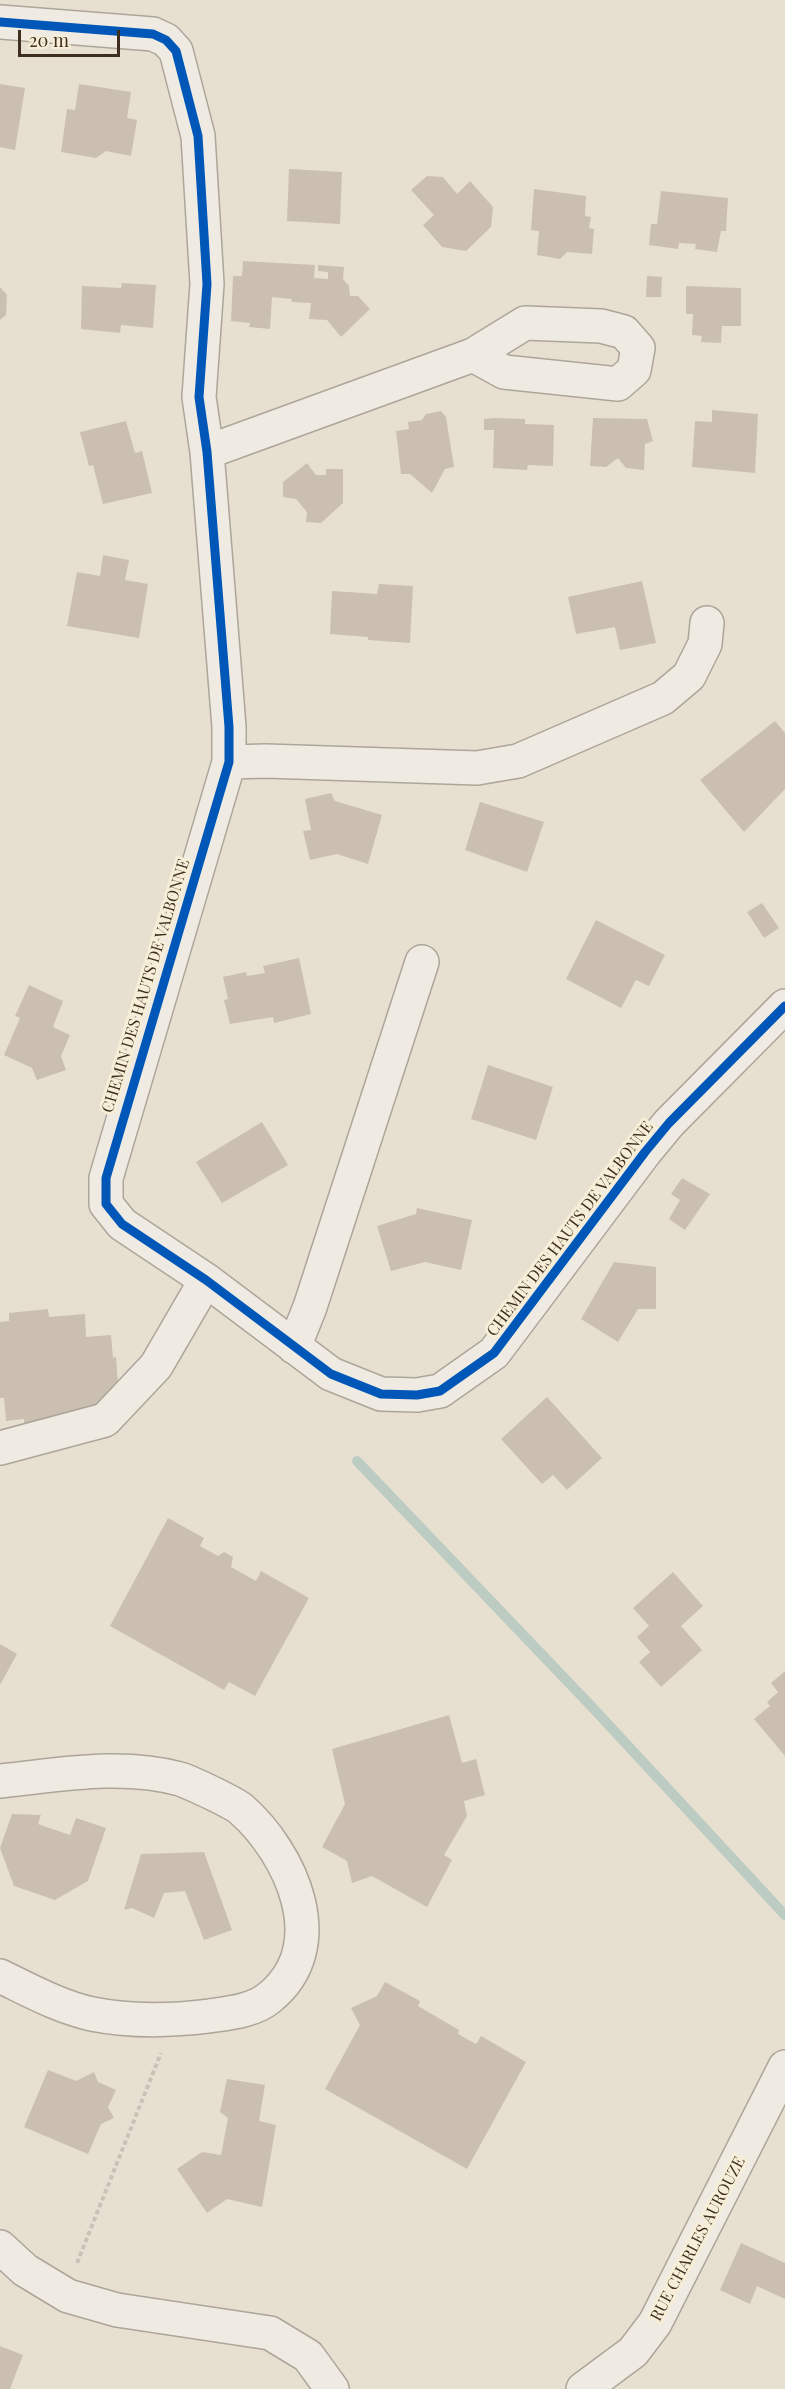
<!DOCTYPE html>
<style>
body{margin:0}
#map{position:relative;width:785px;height:2389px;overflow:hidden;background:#e7e0d1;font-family:"Playfair Display",serif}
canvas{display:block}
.scale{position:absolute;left:18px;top:30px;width:102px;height:27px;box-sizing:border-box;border:3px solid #3d2e20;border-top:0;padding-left:8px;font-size:18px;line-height:21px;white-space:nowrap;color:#3d2e20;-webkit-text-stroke:4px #f7eed8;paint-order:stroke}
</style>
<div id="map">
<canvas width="785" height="2389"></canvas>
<div class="scale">20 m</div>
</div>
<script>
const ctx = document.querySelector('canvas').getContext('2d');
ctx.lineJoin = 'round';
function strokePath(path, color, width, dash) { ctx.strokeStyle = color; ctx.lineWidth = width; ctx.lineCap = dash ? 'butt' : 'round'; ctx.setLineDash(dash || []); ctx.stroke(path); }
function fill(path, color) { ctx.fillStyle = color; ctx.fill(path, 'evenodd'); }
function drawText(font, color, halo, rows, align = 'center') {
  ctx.font = font + ' "Playfair Display",serif'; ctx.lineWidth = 6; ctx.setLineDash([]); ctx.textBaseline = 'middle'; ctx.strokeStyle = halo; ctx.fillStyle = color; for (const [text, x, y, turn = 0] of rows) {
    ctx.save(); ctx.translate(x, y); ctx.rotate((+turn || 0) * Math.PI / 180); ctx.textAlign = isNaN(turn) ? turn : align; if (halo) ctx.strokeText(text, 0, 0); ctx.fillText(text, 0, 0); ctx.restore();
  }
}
const stream = new Path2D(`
 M357,1461L592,1707L785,1915`);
const building = new Path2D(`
 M0,84L25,88L15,150L0,147Z
 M79,84L131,92L127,118L137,120L131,156L106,151L96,158L61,152L67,109L75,110Z
 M289,169L342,172L340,224L287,221Z
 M427,176L443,177L457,194L470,181L493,207L491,227L466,251L442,247L423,225L434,215L411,190Z
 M534,189L586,196L585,216L591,217L589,228L594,229L592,254L567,252L560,259L537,255L539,231L531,230Z
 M661,191L728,198L726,231H721L717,252L695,249L696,244L679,243L678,249L649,245L651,224H657Z
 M243,261L315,265L314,278L328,279V272L318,271V265L344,267L343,279L349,286L350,296H358L370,309L341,337L327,320L309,319L311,303L292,302L291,299L272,297L270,329L249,327L250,323L231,321L233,276H242Z
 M647,276L662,277L661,297H646Z
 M122,283L156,285L153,328L121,325L120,333L81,329L82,286L121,288Z
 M686,286L741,288V326H722L721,343L701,342L702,336L692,335L693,314H686Z
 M0,287L7,295L6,315L0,320Z
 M712,410L758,414L755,473L692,467L695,421L712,422Z
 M441,411L446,417L454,467L445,469L432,493L410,474H401L396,431L409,429L408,422L422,420L426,414Z
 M494,418L525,419V424L554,425L553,466L528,465L527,470L493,468L494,430H484V419Z
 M593,418L647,419L653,441L645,444L644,470L626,468L618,458L606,467L590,466Z
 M126,421L135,453L142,451L152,493L103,504L93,465L89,466L80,432Z
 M307,463L316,475H326V469H343V503L321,523L306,522L307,512L296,499L283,497V482Z
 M103,555L129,560L125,580L148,584L139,638L67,626L77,572L100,576Z
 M642,581L656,643L620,650L615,627L576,634L568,597Z
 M379,584L413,586L410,643L368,640V637L330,634L332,591L377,594Z
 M775,721L785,733V789L744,832L700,780Z
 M331,793L335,801L382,815L368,864L337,854L310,860L303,831L311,830L305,799Z
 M480,802L544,822L527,872L465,850Z
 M762,903L779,928L764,938L747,912Z
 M596,920L665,955L649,986L636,980L621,1008L566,979Z
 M299,958L311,1014L274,1023L273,1017L230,1024L224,1000L228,999L223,977L246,972L247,976L265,973L263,966Z
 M29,985L63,1001L53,1027L70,1035L61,1056L66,1070L37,1080L32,1068L4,1055L20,1018L15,1016Z
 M488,1065L553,1087L536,1140L471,1119Z
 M262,1122L288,1165L222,1203L196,1162Z
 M682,1178L710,1194L685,1230L669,1219L680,1200L671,1194Z
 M417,1208L472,1220L461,1270L425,1262L391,1271L377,1226L416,1214Z
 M614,1262L656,1267V1309H638L618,1342L581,1319Z
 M48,1309L49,1317L85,1314L86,1337L111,1335L113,1358L116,1357L118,1385H115L117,1402L64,1421L24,1423V1419L6,1421L4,1398H0V1322L9,1321V1313Z
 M547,1397L602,1458L567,1490L553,1475L542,1484L501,1439Z
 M168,1518L204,1538L200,1546L218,1556L224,1552L233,1557L231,1567L256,1581L261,1571L309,1598L255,1696L229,1682L224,1690L110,1626Z
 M673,1572L703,1606L681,1626L702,1650L661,1687L639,1662L650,1652L637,1637L649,1626L633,1608Z
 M0,1644L17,1654L0,1685Z
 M785,1671V1756L754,1719L770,1706L767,1702L778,1692L771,1683Z
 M449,1715L462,1763L476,1759L485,1795L464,1801L467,1816L444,1855L452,1860L427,1907L372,1876L352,1883L347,1861L322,1847L345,1804L332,1749Z
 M12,1814L41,1815L38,1824L70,1835L76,1818L106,1828L88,1881L55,1900L14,1886L0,1848Z
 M204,1852L232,1930L204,1940L185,1891L164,1893L154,1918L132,1908L124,1910L141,1854Z
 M385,1982L420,2001L418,2006L459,2030L458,2034L476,2044L481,2036L526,2062L467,2169L325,2089L360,2025L351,2008L377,1996Z
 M48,2070L76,2081L94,2072L98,2082L116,2090L108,2107L114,2118L101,2124L88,2154L24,2127Z
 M227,2079L265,2085L259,2121L276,2125L262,2207L227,2199L207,2213L177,2169L202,2152L221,2155L228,2118L220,2112Z
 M741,2243L785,2263V2299L757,2286L750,2304L720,2290Z
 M0,2346L23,2355L10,2389H0Z`);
const path = new Path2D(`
 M77,2263L161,2053`);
const minor = new Path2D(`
 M0,22L153,34L166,40L176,51L198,136L207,284L199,397L207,452L229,727V762L106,1178V1204L122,1224L206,1280L331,1374L381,1394L417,1395L440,1391L494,1353L645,1152L669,1123L785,1006
 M207,452L473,355L504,372L618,384L634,370L638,348L624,332L601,326L525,323L473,355
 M229,762L266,761L477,768L518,761L663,698L689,676L705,644L707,623
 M294,1347L310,1307L422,962
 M0,1448L105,1420L156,1366L206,1280
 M0,1781C59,1775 121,1763 180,1779C192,1783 232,1802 241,1809C291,1853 334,1946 269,1998C253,2011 229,2013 209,2016C169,2021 132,2022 92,2014C60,2007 29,1990 0,1976
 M0,2247L25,2270L68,2296L117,2310L270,2333L308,2356L332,2389
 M583,2389L633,2352L655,2323L785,2067`);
const cycleway = new Path2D(`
 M0,22L153,34L166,40L176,51L198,136L207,284L199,397L207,452L229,727V762L106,1178V1204L122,1224L206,1280L331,1374L381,1394L417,1395L440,1391L494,1353L645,1152L669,1123L785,1006`);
const streetNames = [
 ["CHEMIN DES HAUTS DE VALBONNE",146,986,-73],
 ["CHEMIN DES HAUTS DE VALBONNE",570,1229,-53],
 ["RUE CHARLES AUROUZE",698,2239,-62]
];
strokePath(stream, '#bcccc2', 10);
fill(building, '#cbbfb2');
strokePath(minor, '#ada599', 36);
strokePath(path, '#c8c2b9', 4, [4.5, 3]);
strokePath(minor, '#efebe3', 33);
strokePath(cycleway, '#0057b8', 9);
drawText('16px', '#3d2e20', '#f7eed8', streetNames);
</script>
